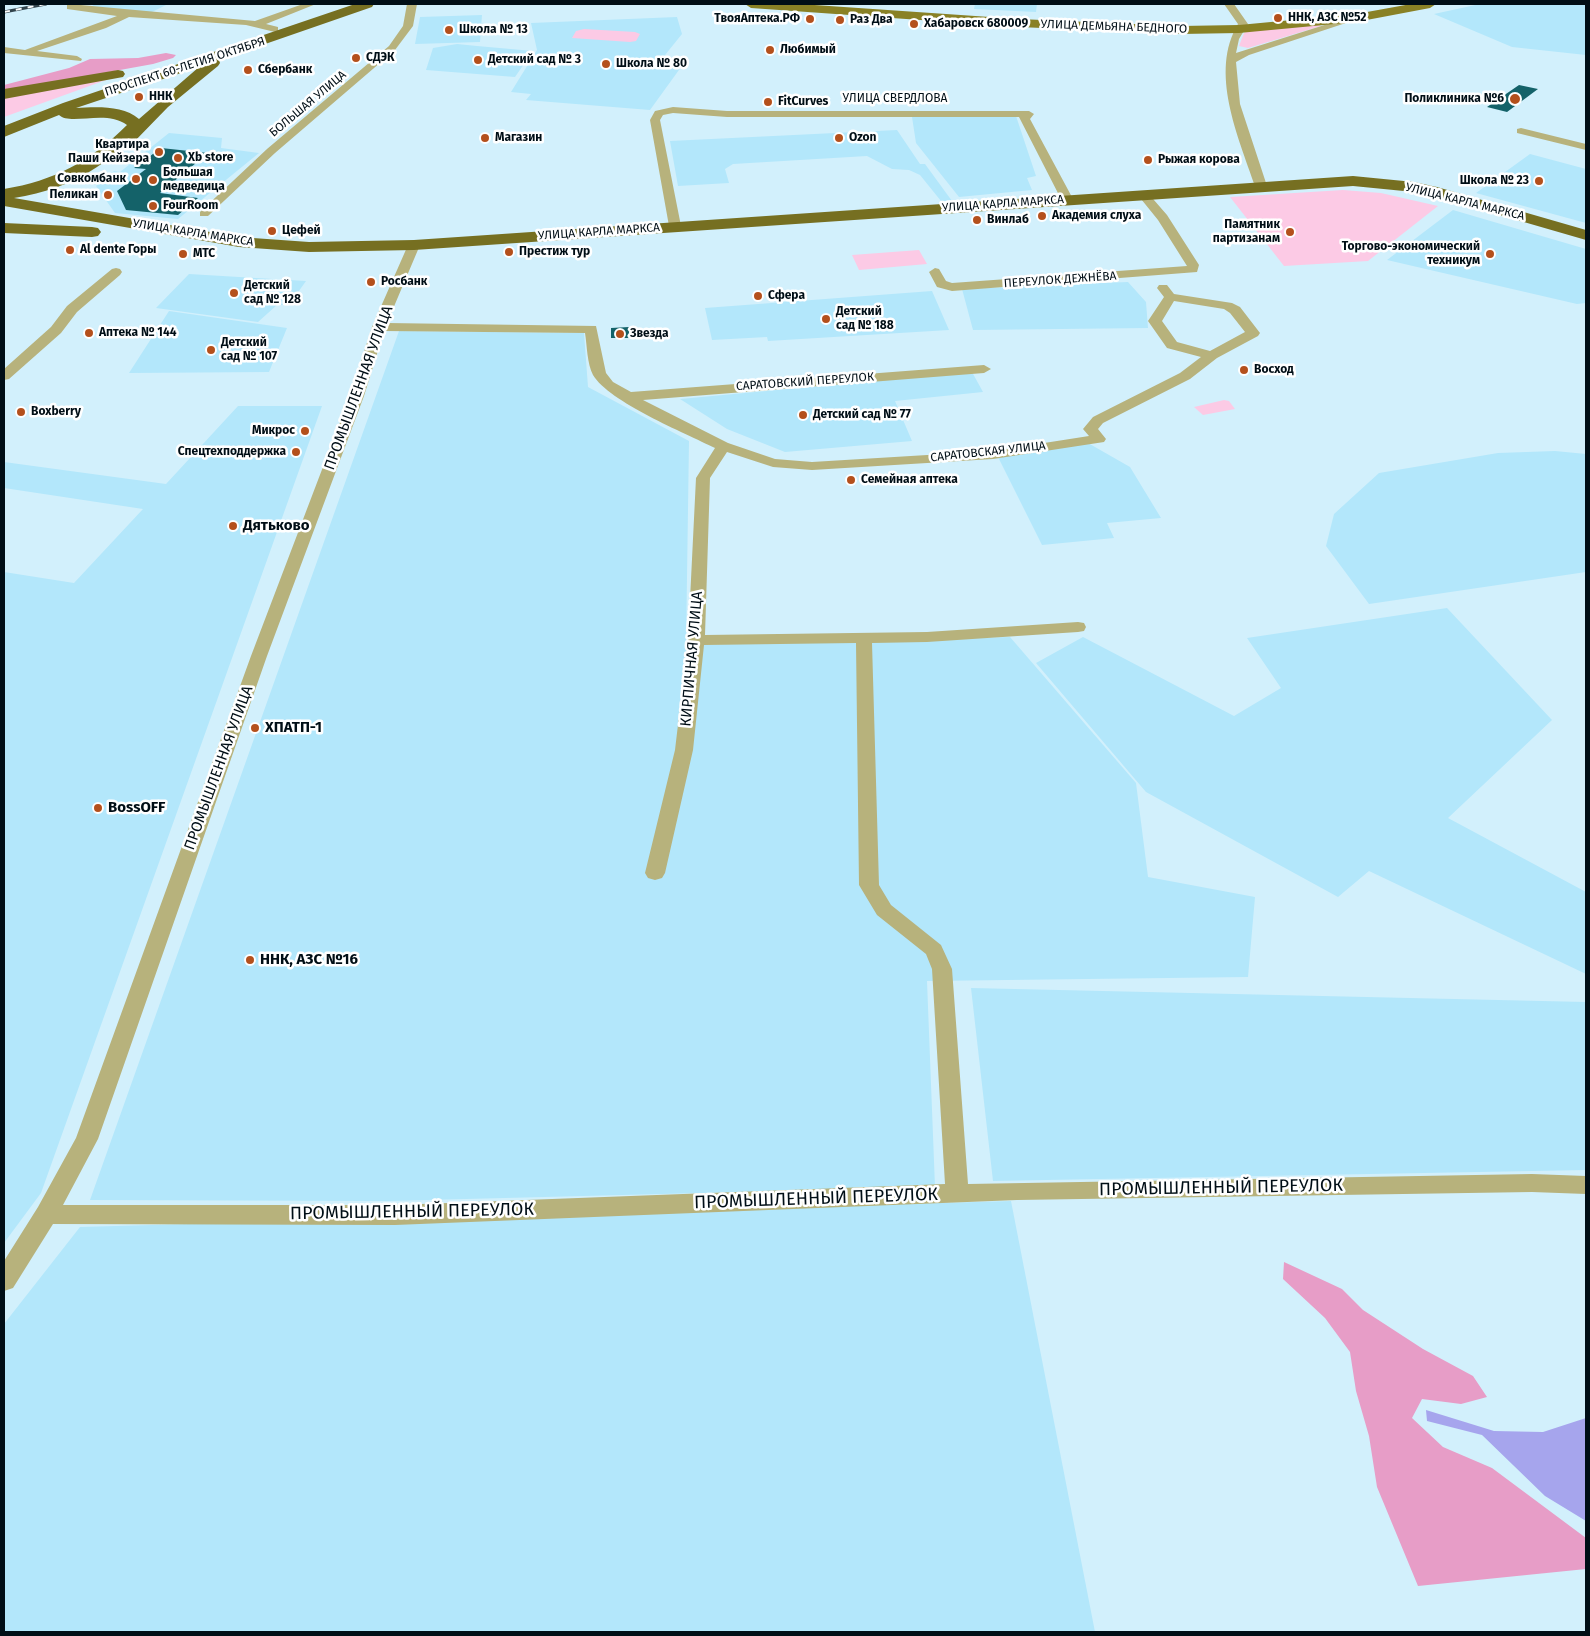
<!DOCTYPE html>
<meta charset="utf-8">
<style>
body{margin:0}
#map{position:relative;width:1590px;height:1636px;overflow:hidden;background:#d2f0fc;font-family:"Fira Sans",sans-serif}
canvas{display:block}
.frame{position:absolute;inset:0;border:5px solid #000e16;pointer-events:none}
</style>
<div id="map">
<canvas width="1590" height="1636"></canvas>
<div class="frame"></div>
</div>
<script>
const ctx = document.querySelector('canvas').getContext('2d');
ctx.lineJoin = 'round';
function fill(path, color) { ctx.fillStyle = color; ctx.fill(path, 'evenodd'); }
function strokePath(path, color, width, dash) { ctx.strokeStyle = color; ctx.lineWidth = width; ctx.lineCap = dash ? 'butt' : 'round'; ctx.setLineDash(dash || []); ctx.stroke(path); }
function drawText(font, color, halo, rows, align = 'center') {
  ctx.font = font + ' "Fira Sans",sans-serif'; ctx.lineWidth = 5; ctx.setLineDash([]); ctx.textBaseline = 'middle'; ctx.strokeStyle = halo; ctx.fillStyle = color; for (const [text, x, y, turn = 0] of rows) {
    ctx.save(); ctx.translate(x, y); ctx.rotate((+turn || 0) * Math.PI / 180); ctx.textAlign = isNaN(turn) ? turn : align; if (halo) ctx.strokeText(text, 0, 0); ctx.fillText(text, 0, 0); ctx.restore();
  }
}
const built = new Path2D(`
 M95,4H168L150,13L88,9Z
 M975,4H1037L1036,12L974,9Z
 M1480,4H1586V55L1512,47L1434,14Z
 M482,15L480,42L415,44L420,17Z
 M677,17L682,34L661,60L684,63L650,110L526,100L531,94L511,92L537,50L531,23Z
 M457,44L477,46L533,51L515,77L426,70L433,48Z
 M1016,116L1036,176L1027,178L1032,190L959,197L916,143L912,117Z
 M897,130L920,164H925L952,201H941L920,175L909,170L892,169L867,156L733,164L725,169L729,183L678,186L670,141Z
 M169,133L222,138L221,148L259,153L178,219L115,213L96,186L114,171L120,172Z
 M1530,154L1586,169V223L1476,193Z
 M1453,210L1586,249V303L1577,304L1387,260Z
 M189,274L306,281L289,305H277L258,322L156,308Z
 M1128,282L1146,302L1148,328L973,330L962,289Z
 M932,291L949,330L768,341L767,337L712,340L705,308Z
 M169,311L287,328L269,372L129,373Z
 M399,331L584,333L588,387L689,441L686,645L1010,637L1136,783L1148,877L1255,897L1248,977L927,981L935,1187L388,1201L90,1200Z
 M972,372L983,392L895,401L912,441L785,452L727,429L680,399Z
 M238,406H322L41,1193L4,1243V572L74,583L143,509L4,488V462L166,484Z
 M1088,443L1130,467L1161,518L1107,523L1114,538L1042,545L998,457Z
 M1555,451L1586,454V572L1369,604L1326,546L1334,514L1379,473L1498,453Z
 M1447,608L1552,720L1448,818L1586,892V974L1369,871L1338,897L1146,792L1036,663L1083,637L1234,716L1281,688L1247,638Z
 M971,988L1586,1002V1170L993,1181Z
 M1011,1201L1095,1632H4V1324L80,1227Z`);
const green = new Path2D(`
 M1318,24L1321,26L1248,48L1239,46L1244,33L1248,31Z
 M584,29L635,32L640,34L636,41L630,42L572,38L576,31Z
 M117,76L4,117V96Z
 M1343,190L1381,193L1438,206L1368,261L1284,266L1230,197Z
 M919,250L927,264L859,270L852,255Z
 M1224,400L1229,401L1235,409L1203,415L1194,407Z`);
const forest = new Path2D(`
 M166,53L176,55L173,58L153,64L4,91V85L69,68L90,59L138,58Z
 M1284,1262L1342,1289L1363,1310L1423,1349L1473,1376L1487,1397L1461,1404L1422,1399L1412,1418L1443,1447L1492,1468L1586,1538V1569L1418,1586L1377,1487L1369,1436L1356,1391L1350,1352L1325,1318L1283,1279Z`);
const water = new Path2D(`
 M1426,1410L1494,1431L1543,1432L1586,1418V1521L1545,1496L1482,1435L1427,1421Z`);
const building = new Path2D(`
 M1519,85L1538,89L1507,112L1487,107Z
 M161,148L208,153L160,193L198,198L178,215L126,210L117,191L146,169L134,168Z
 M629,327V338H611V328Z`);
const minor = new Path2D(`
 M70,4L255,21L303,4H316L266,24L278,27V31L275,32L246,25L129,17L106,28L37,51L77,56L82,59L81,61L4,53V47L25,50L117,16L67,9V5Z
 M407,4H417L413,26L395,50L275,153L208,216H200V212L267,149L389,46L403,26Z
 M1224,4H1234L1248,24L1239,39L1236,53L1353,16L1361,18L1249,55L1236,62L1240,104L1267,186L1261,189L1255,186C1238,136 1209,72 1238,24Z
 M673,107L727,111H1029L1034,114L1030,119L1073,199L1067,202L1061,199L1019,117H727L673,113L663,115L660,120L681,226L675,230L669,226L650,120L655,111Z
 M1521,128L1586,144V150L1517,133V129Z
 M1143,191L1147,192L1167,215L1199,265L1197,272L952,291L937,287L929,272L935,268L939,269L946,281L952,283L1187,266L1158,220L1137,194Z
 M414,241L420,245L387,323L596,326L606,373L613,382L631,392L984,365L991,369L984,373L643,400L728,443L775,459L812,462L993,451L1089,436L1083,429L1093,417L1180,373L1201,357L1167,348L1148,321L1164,297L1157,288L1159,285H1167L1174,294L1232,303L1240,307L1260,333L1258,336L1217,358L1190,379L1103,423L1098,429L1106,439L1104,442L993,459L812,470L773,467L727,452L710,478L705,635L927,632L1078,622L1084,623L1086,627L1084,631L1078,632L927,642L872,643L879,885L891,905L941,945L952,969L968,1184L1532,1174L1586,1176V1194L1532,1192L1017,1200L395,1225L53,1224L13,1288L4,1291V1261L38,1207L76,1138L251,656L350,396L372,327L408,245ZM1174,301L1224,309L1230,313L1245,332L1210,351L1177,342L1162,321ZM384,331L585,333C587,345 587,364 593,375C609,402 685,433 715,448L696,478L688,640L675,750L645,873L648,878L655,880L662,878L665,873L693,750L704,645L856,643L859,885L877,915L926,954L932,969L945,1184L395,1205H63L98,1139L267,656L364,396Z
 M116,268L120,269L122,272L120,275L77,312L61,333L9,379L4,380V369L51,327L67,306L112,269Z`);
const major = new Path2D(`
 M745,4H800L1019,19L1181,26L1239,25L1356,14L1411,4H1436L1430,8L1356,22L1239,33L1181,34L1019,27L751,8Z`);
const highway = new Path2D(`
 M355,4H374L372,7L219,60L220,63L218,66L168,107L132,144C118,148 109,159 97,167C72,184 44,193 14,198L239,237L309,242L414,240L1353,176L1414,182L1437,187L1586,230V240L1434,196L1414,192L1353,186L414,250L309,252L239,247L4,206V189C54,181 91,161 127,125C106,109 71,126 59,115L4,137V126L63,103ZM199,67L139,119C123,105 96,107 76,108Z
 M118,70L123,71L125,74L123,77L4,99V89Z
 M4,223L92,227L98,228L101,232L98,236L92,237L4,233Z`);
const rail = new Path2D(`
 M4,12L46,4`);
const markers = [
 [1278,18,5,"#b4501c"],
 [810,19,5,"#b4501c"],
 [840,20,5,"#b4501c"],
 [914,24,5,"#b4501c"],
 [449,30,5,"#b4501c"],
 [770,50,5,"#b4501c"],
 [356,58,5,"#b4501c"],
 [478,60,5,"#b4501c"],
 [606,64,5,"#b4501c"],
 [248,70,5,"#b4501c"],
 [139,97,5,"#b4501c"],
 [1515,99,6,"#b4501c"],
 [768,102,5,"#b4501c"],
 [485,138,5,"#b4501c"],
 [839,138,5,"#b4501c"],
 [159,152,5,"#b4501c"],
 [178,158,5,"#b4501c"],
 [1148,160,5,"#b4501c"],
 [136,179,5,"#b4501c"],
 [153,180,5,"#b4501c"],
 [1539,181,5,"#b4501c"],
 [108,195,5,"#b4501c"],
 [153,206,5,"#b4501c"],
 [1042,216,5,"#b4501c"],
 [977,220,5,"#b4501c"],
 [272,231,5,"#b4501c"],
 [1290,232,5,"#b4501c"],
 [70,250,5,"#b4501c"],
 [509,252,5,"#b4501c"],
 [183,254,5,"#b4501c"],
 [1490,254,5,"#b4501c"],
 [371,282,5,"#b4501c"],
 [234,293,5,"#b4501c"],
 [758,296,5,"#b4501c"],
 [826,319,5,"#b4501c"],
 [89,333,5,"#b4501c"],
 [620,334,5,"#b4501c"],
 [211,350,5,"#b4501c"],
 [1244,370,5,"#b4501c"],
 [21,412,5,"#b4501c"],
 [803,415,5,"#b4501c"],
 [305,431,5,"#b4501c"],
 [296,452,5,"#b4501c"],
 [851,480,5,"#b4501c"],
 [233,526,5,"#b4501c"],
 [255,728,5,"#b4501c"],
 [98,808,5,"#b4501c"],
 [250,960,5,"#b4501c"]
];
const farPoinames = [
 ["ННК, АЗС №52",1288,18],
 ["ТвояАптека.РФ",800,19,"right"],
 ["Раз Два",850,20],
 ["Хабаровск 680009",924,24],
 ["Школа № 13",459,30],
 ["Любимый",780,50],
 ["СДЭК",366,58],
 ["Детский сад № 3",488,60],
 ["Школа № 80",616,64],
 ["Сбербанк",258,70],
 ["ННК",149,97],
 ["Поликлиника №6",1504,99,"right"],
 ["FitCurves",778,102],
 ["Магазин",495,138],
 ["Ozon",849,138],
 ["Квартира",149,145,"right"],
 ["Паши Кейзера",149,159,"right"],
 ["Xb store",188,158],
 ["Рыжая корова",1158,160],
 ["Большая",163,173],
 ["медведица",163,187],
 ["Совкомбанк",126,179,"right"],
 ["Школа № 23",1529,181,"right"],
 ["Пеликан",98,195,"right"],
 ["FourRoom",163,206],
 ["Академия слуха",1052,216],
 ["Винлаб",987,220],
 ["Памятник",1280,225,"right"],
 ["партизанам",1280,239,"right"],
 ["Цефей",282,231],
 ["Торгово-экономический",1480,247,"right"],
 ["техникум",1480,261,"right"],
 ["Al dente Горы",80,250],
 ["Престиж тур",519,252],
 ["МТС",193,254],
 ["Росбанк",381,282],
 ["Детский",244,286],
 ["сад № 128",244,300],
 ["Сфера",768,296],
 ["Детский",836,312],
 ["сад № 188",836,326],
 ["Аптека № 144",99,333],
 ["Звезда",630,334],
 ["Детский",221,343],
 ["сад № 107",221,357],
 ["Восход",1254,370],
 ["Boxberry",31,412],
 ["Детский сад № 77",813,415],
 ["Микрос",295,431,"right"],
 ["Спецтехподдержка",286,452,"right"],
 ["Семейная аптека",861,480]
];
const farStreetnames = [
 ["УЛИЦА ДЕМЬЯНА БЕДНОГО",1114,27,2],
 ["ПРОСПЕКТ 60-ЛЕТИЯ ОКТЯБРЯ",185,67,-18],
 ["УЛИЦА СВЕРДЛОВА",895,99],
 ["БОЛЬШАЯ УЛИЦА",308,104,-40],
 ["УЛИЦА КАРЛА МАРКСА",1465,202,14],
 ["УЛИЦА КАРЛА МАРКСА",1003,204,-4],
 ["УЛИЦА КАРЛА МАРКСА",599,232,-4],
 ["УЛИЦА КАРЛА МАРКСА",193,233,9],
 ["ПЕРЕУЛОК ДЕЖНЁВА",1060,280,-4],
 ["САРАТОВСКИЙ ПЕРЕУЛОК",805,382,-4],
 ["САРАТОВСКАЯ УЛИЦА",988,452,-6]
];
const streetNames = [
 ["ПРОМЫШЛЕННАЯ УЛИЦА",359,388,-70],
 ["КИРПИЧНАЯ УЛИЦА",692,659,-85],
 ["ПРОМЫШЛЕННАЯ УЛИЦА",219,768,-70]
];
const poiNames = [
 ["Дятьково",243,526],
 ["ХПАТП-1",265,728],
 ["BossOFF",108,808],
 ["ННК, АЗС №16",260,960]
];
const nearStreetnames = [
 ["ПРОМЫШЛЕННЫЙ ПЕРЕУЛОК",1221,1188,-1],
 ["ПРОМЫШЛЕННЫЙ ПЕРЕУЛОК",816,1199,-2],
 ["ПРОМЫШЛЕННЫЙ ПЕРЕУЛОК",412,1212,-1]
];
fill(built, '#b3e7fb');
fill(green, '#fccae5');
fill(forest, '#e79dc7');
fill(water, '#a6a5ed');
fill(building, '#146269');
fill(minor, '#b7b27c');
fill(major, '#898125');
fill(highway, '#766f21');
strokePath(rail, '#31434c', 3);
strokePath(rail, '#fff', 2, [6]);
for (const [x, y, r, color] of markers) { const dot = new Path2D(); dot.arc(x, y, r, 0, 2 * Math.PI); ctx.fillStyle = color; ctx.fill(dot); strokePath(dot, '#fff', 2); }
drawText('bold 12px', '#000e16', '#fff', farPoinames, 'left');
drawText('12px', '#000e16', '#fff', farStreetnames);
drawText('15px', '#000e16', '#fff', streetNames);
drawText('bold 15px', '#000e16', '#fff', poiNames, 'left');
drawText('18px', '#000e16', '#fff', nearStreetnames);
</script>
